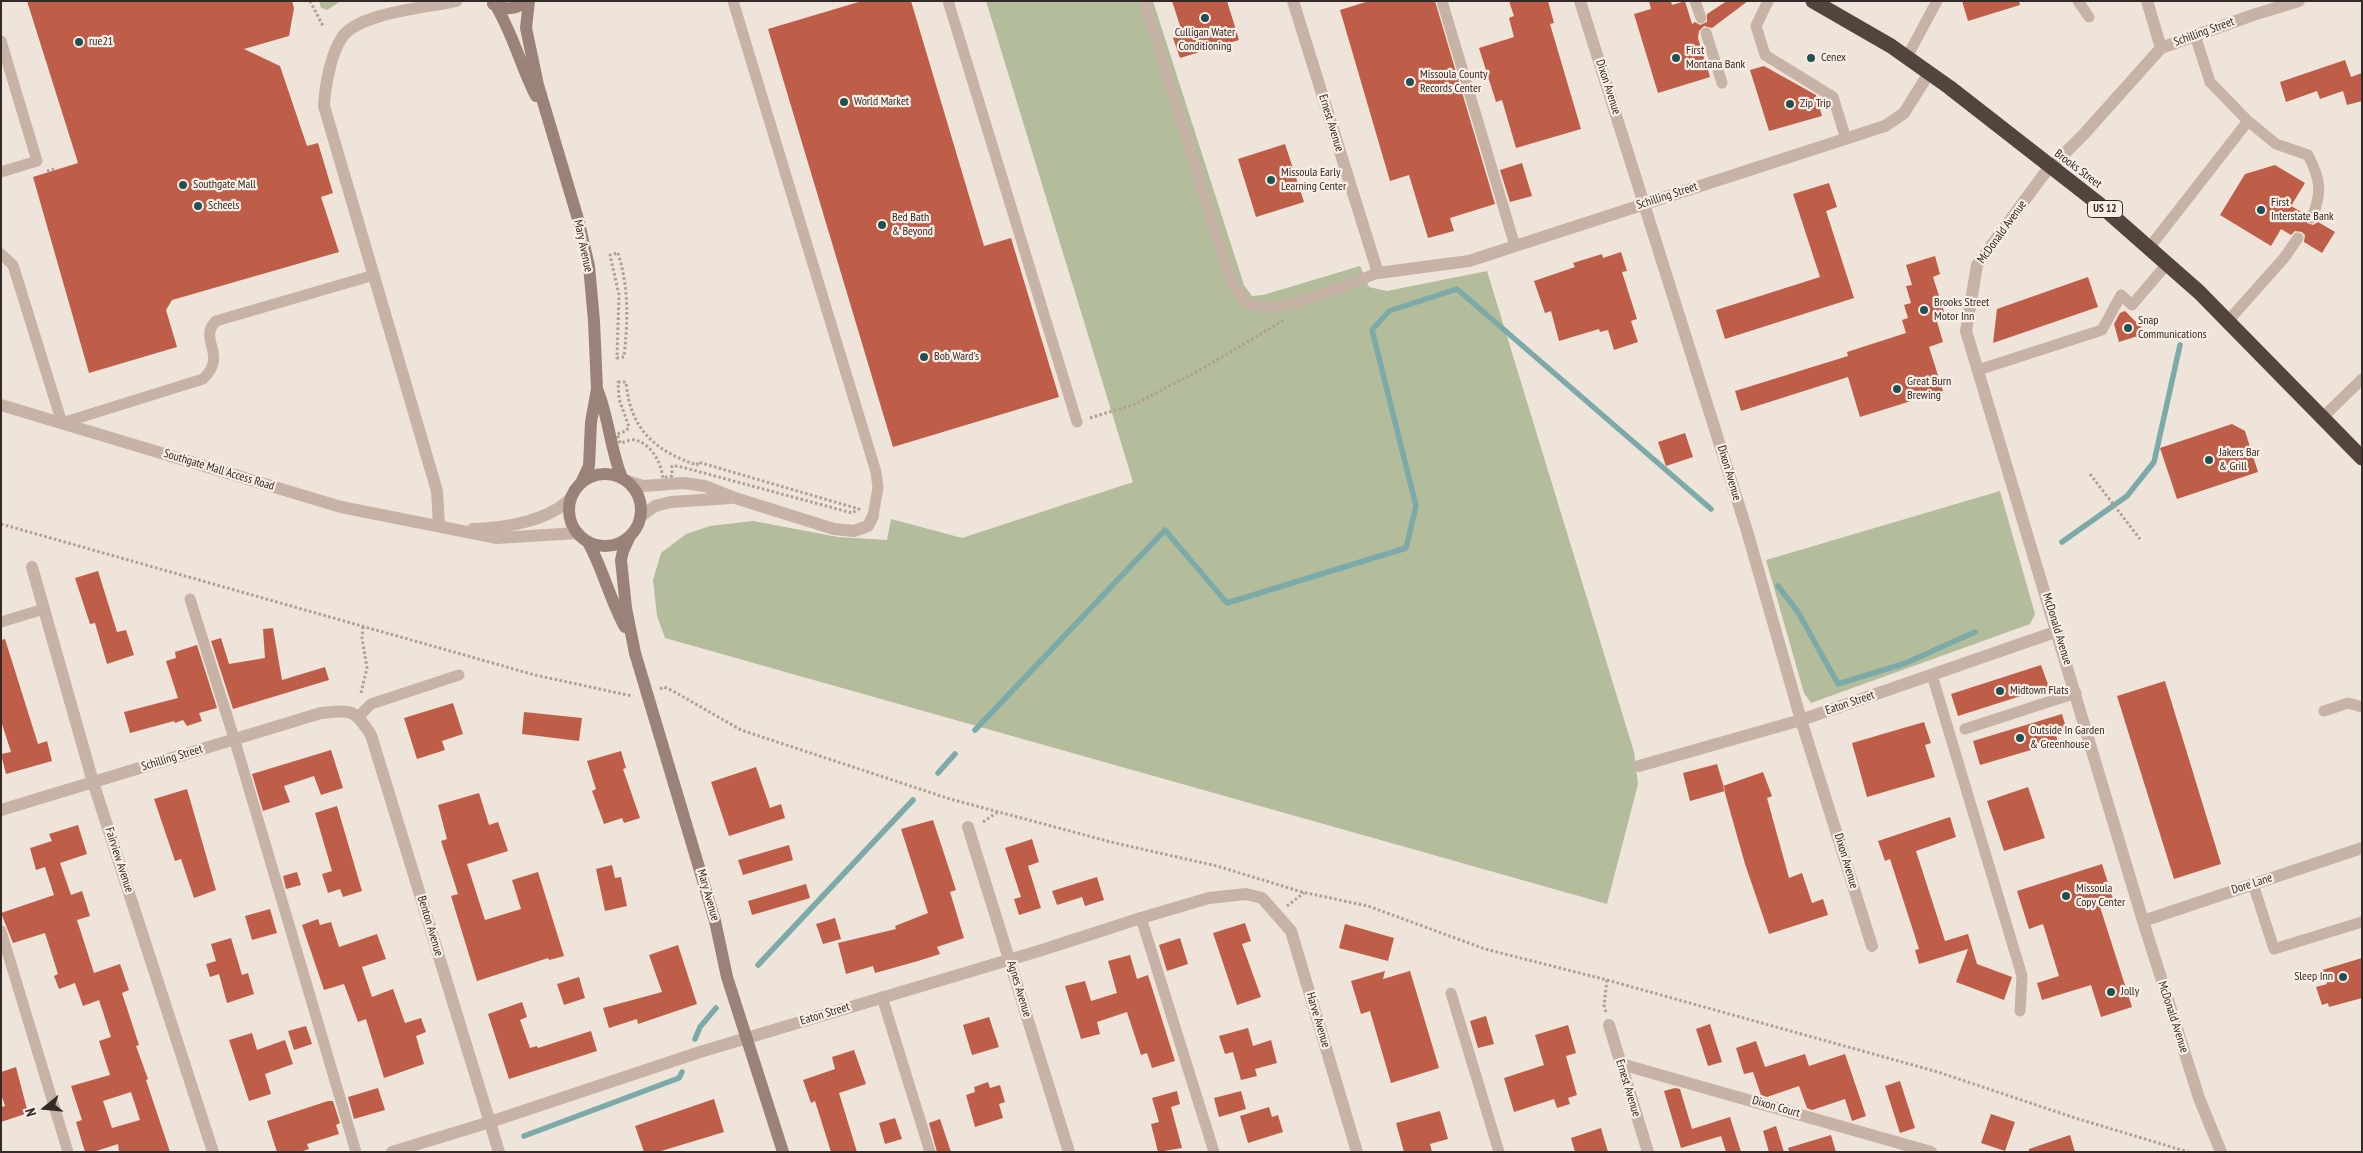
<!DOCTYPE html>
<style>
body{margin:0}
#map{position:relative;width:2363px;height:1153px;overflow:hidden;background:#efe4da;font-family:"PT Sans Narrow",sans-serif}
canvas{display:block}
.frame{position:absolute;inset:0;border:2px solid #332a27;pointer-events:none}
.north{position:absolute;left:20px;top:1083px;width:50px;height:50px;-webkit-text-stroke:4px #f8eee5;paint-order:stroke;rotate:253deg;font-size:14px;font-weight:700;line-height:20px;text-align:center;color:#332a27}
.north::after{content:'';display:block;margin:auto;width:18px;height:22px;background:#332a27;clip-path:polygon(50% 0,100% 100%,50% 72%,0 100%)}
</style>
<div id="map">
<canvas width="2363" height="1153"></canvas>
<div class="frame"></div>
<div class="north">N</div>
</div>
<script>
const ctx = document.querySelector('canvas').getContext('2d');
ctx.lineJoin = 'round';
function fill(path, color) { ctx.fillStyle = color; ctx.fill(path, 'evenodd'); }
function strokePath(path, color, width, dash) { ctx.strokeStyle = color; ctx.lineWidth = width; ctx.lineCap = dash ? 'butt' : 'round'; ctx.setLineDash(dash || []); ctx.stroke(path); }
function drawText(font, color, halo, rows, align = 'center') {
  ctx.font = font + ' "PT Sans Narrow",sans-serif'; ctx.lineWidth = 4.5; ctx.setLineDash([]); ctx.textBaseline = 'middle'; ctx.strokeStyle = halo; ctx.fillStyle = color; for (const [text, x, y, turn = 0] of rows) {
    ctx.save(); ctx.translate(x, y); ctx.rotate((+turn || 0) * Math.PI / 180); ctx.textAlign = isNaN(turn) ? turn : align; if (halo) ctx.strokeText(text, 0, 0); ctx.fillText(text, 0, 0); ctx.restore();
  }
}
const green = new Path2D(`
 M319,1H341L327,10L321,8Z
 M986,1H1153L1244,285L1252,296L1263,295L1360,266L1369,287L1387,291L1487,271L1634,752L1638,784L1607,904L665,638L657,616L653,580L661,553L686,534L710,526L753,521L838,537L887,540L891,519L962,538L1133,482Z
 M2000,491L2035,614L2030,624L1811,703L1804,693L1766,560Z`);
const stream = new Path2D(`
 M2062,542L2127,496L2154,462L2180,345
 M1778,586L1798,612L1838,684L1906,663L1975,632
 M975,730L1165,530L1227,603L1406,548L1416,506L1372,330L1389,311L1457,289L1711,509
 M938,773L955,754
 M758,965L913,800
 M695,1039L700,1027L716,1008
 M524,1136L679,1078L682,1072`);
const building = new Path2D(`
 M27,1H292L294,8L289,36L244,49L280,66L307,146L318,143L333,193L321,197L339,252L172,300L166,310L177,347L89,373L33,177L78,163Z
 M862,1H911L984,246L1011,238L1059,397L893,447L768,29Z
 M1172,1H1227L1239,40L1180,58L1173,38L1183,35Z
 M1369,1H1435L1495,204L1450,218L1454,231L1428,238L1409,175L1390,181L1340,10Z
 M1509,1H1548L1554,23L1550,24L1581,129L1516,148L1502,100L1496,102L1479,48L1514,37L1509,18L1514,16Z
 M1649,1H1671L1672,5L1685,1L1692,24L1695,22L1700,25L1707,22V14L1727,1H1748L1712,28L1704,26L1699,31L1698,38L1710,77L1658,93L1634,14L1651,9Z
 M1962,1H2019L2020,5L1968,21Z
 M2345,60L2351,77L2362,73V101L2347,105L2343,91L2320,99L2317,91L2286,102L2280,82Z
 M1764,66L1816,95L1822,116L1769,131L1750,70Z
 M1285,144L1304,202L1256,217L1238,159Z
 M1522,163L1532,196L1510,202L1500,170Z
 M2275,165L2305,183L2291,206L2305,214L2307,223L2313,225L2318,222L2335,232L2322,253L2304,242L2305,235L2302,232L2295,231L2291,235L2281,229L2271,246L2220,215L2245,174Z
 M1829,183L1837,207L1826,211L1854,298L1725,339L1716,310L1820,277L1793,194Z
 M1621,252L1627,271L1622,272L1637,319L1631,321L1638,342L1614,350L1608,330L1600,332L1599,329L1559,341L1551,311L1545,313L1534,281L1575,267L1573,263L1602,254L1603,258Z
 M1935,256L1940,274L1933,277L1945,315L1936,318L1943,342L1929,347L1943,391L1860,417L1848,377L1741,411L1735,391L1848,356L1847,352L1906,333L1902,320L1908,318L1904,305L1911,303L1906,286L1912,285L1906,265Z
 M2088,277L2098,307L1993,343L1997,309Z
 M2125,311L2147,333L2119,342L2114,324L2120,313Z
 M2232,424L2245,431L2258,472L2177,499L2160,448Z
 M1685,433L1693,457L1666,466L1658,442Z
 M98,571L117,632L126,630L134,655L107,664L95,623L90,624L75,578Z
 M273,628L282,680L325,667L329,680L233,709L211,641L221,638L229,664L265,658L263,629Z
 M5,639L38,744L47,741L52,761L6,774L1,754L11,752L1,721V640Z
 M197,645L217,708L199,713L202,721L187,726L183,720L175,723L174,721L130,733L124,712L178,698L166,661L176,658L175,652Z
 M2041,665L2049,687L1958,716L1951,694Z
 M2165,681L2221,864L2174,879L2117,696Z
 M453,703L463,734L442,741L445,750L417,759L404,718Z
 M524,712L582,718L579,741L522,734Z
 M2062,714L2067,731L2056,735L2058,742L1980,765L1973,741Z
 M1924,722L1931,743L1925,745L1935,777L1867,797L1852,743Z
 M331,750L343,788L321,795L314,776L284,786L290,802L263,811L252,774Z
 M621,751L626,768L623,769L640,818L624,823L622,818L604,824L592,791L596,789L587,761Z
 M1717,764L1725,791L1690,801L1683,773Z
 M756,767L770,808L781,804L785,818L729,836L711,782Z
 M1763,772L1772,796L1767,798L1789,878L1802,873L1812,903L1823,899L1828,915L1769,934L1745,864L1723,786Z
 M2028,787L2045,838L2004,851L1987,801Z
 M187,789L216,890L194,898L181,859L175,861L154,799Z
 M479,793L489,825L498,822L508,851L467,864L485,920L521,909L512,880L538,872L564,956L549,960L548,958L477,981L451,896L458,894L441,841L447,839L438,805Z
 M337,806L362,891L343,897L340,889L328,893L322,874L332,871L315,813Z
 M1950,817L1956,837L1916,851L1945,941L1968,934L1977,964L2012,977L2004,1000L1956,982L1968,949L1919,964L1915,950L1919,949L1890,859L1885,861L1878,841Z
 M933,820L956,890L950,892L964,938L937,947L940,954L918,961L875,973L873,966L846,974L838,943L896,929L895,926L928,913L901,829Z
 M78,825L87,854L60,863L71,895L82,891L90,916L77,920L94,973L120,964L129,990L122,993L139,1045L136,1046L148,1079L146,1080L170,1152H119L118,1144L93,1152H85L76,1122L82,1120L71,1086L110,1075L99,1041L111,1037L99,1000L83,1006L75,983L59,989L54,976L58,974L45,933L13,943L1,913L54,895L45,867L36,870L30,848L52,841L49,834ZM131,1092L140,1120L112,1128L103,1101Z
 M1032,839L1039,862L1028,866L1041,908L1019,915L1014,899L1021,897L1005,848Z
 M789,845L793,860L743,875L738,860Z
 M2102,864L2114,902L2100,907L2132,1007L2101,1017L2091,985L2042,1000L2037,983L2059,976L2043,924L2029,929L2017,891Z
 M612,865L615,878L621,877L627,906L605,911L596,869Z
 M297,872L301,885L286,889L283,876Z
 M1097,877L1104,900L1085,906L1082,897L1057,905L1052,891Z
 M806,884L810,898L752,915L748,901Z
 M270,909L277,933L252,940L245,916Z
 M835,918L841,939L823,944L816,924Z
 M318,919L320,925L331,922L339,947L377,934L386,959L362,967L372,997L393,989L405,1023L421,1018L426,1032L416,1036L424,1064L384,1078L366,1019L358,1022L344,984L324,990L302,925Z
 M1245,923L1251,941L1242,944L1261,997L1237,1005L1213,933Z
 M1345,924L1394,938L1388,961L1339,948Z
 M231,938L242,975L248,973L254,994L227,1003L219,974L210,977L206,964L216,961L211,944Z
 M1180,938L1188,964L1167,971L1159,945Z
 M678,945L697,1004L638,1024L637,1019L609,1028L603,1008L662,992L649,955Z
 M1130,955L1137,979L1148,975L1175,1061L1152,1068L1147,1053L1141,1055L1127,1012L1097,1022L1100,1034L1081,1039L1065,986L1085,981L1091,1001L1117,993L1108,961Z
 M2362,958V998L2329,1007L2328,1003L2322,1005L2316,987L2327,984L2322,970Z
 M1385,971L1383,979L1410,971L1439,1068L1391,1083L1370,1011L1361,1014L1351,981Z
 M579,977L585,998L564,1005L557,984Z
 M522,1002L527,1017L520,1020L530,1048L537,1046L538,1048L591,1031L597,1051L509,1079L488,1014Z
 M1486,1016L1494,1044L1478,1048L1470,1021Z
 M989,1017L999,1047L972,1055L963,1025Z
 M1710,1024L1722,1062L1708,1066L1696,1029Z
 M1568,1025L1576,1053L1566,1056L1577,1095L1568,1098L1570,1104L1557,1108L1554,1099L1514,1112L1504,1078L1544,1065L1535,1035Z
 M306,1026L312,1044L294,1050L288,1031Z
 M1248,1028L1253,1046L1271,1040L1277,1063L1255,1069L1257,1076L1241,1080L1233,1052L1225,1054L1219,1036Z
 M252,1033L257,1050L285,1040L293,1064L265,1074L271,1094L249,1101L229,1040Z
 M1756,1041L1765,1067L1805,1054L1809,1066L1845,1054L1866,1116L1852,1121L1845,1099L1812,1110L1807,1108L1799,1086L1767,1097L1761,1095L1753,1072L1744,1074L1736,1048Z
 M854,1050L866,1084L839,1093L857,1152H831L815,1101L811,1103L803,1080L835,1069L832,1057Z
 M16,1067L28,1113L1,1122V1107L5,1106L1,1094V1072Z
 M1900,1081L1915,1128L1900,1133L1885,1086Z
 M988,1082L990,1088L1000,1085L1005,1102L999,1104L1003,1118L975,1127L966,1095L975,1092L974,1087Z
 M378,1088L385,1110L354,1119L348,1097Z
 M1675,1088L1680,1089L1692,1129L1730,1117L1741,1152H1726L1721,1136L1681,1148L1664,1091Z
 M1177,1091L1180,1104L1171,1107L1182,1148L1158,1152L1151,1124L1159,1122L1152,1098Z
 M1241,1091L1246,1109L1219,1117L1214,1098Z
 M714,1099L724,1132L658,1152H644L635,1126Z
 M328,1101H333L340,1123L336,1125L339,1134L307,1144L309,1149L300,1152H277L267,1121Z
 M1269,1107L1272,1117L1278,1115L1283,1132L1248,1143L1240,1116Z
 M1440,1111L1448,1139L1430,1144L1432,1152H1404L1396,1123Z
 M1991,1114L2015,1122L2005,1151L1981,1143Z
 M895,1118L902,1139L885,1144L879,1123Z
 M940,1119L951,1152H937L929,1123Z
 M1776,1126L1784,1152H1769L1763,1131Z
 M1601,1128L1608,1152H1575L1571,1138Z
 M1831,1135L1836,1152H1789L1788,1148Z
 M2070,1135L2075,1152H2029V1149Z`);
const path = new Path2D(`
 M310,1L323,26
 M47,171L55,169
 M618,253C629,288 628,321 624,357L617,358L619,295L610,255Z
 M618,382H626C630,428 654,451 697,465L698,462L859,509L852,513L678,466H672V476L663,478C661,463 652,445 636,440C631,439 625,442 620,443L617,434L626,431L629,427L619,399Z
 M1090,418L1135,404L1202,369L1284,320
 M2090,474L2140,539
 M1,524L535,675L632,696
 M660,689L664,687L673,691L741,730L950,799L1115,843L1217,866L1302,892L1368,906L1485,949L1607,980L1938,1072L2072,1117L2188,1152
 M361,693L367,668L362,638L363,626
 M983,822L999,811
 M1287,906L1304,893
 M1606,1012L1604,1005L1607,980`);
const lane = new Path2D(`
 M733,1L876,472L878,488L873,516
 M948,1L1077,422
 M1144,1L1229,275C1234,285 1240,301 1252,305C1280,316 1349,283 1378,273
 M1442,1L1515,246
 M1695,1L1701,18
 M1768,1L1756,26L1765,55L1833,97L1846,139
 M2078,1L2089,17
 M1706,33L1722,83
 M1,41L37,161L1,172
 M1907,57L1937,1
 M2248,121L2276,144L2308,155C2321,180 2322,192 2312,218
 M2149,248L2248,121L2210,82L2195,35
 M1,254L13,265L62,423L203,379C229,354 197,340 216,321L374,275
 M2228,321L2284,258L2298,238
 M1978,370L2102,330L2121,295L2132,305L2167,264
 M2322,418L2362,379
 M190,599L234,738L356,1152
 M1,622L44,609
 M1932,675L2022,976L2020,1011
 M2324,711L2348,703L2362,707
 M359,716L371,704L459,675
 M1965,729L2076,693
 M2253,884L2274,949L2362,922
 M1141,918L1214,1152
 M1,931L68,1152
 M1451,993L1499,1152
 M882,997L930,1152`);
const street = new Path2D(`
 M1293,1L1378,273L1469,261L1885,126L1904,113L1929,73
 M1580,1L1747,531L1801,720L1872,946
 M2147,1L2161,48
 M1,405L341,507L497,538L578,533
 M627,481L643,486L684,483L705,486L735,498L834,529L854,531L868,526L873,516
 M640,517L655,506L671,502L730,498
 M439,526L437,491L324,106C325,86 331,52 343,36C362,12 427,8 456,1
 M473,529C505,528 549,521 571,498
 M32,567L93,782L213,1152
 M1639,766L1801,720L2058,631
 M1,810L321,713C352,710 354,709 371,735L499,1152
 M968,827L1069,1152
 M2143,921L2362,848
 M1609,1025L1648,1152
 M1621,1064L1931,1152
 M392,1152L490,1122L700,1052L1042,950L1141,918L1209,898L1246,894L1262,898L1291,931L1357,1152
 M2221,1152L2199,1098L2143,921L1966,331L1977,265L2044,174L2084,134L2161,48L2253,15L2299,1`);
const secondary = new Path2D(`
 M529,1L526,28L538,85L578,219L589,266L594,321L597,389L591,422L589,466L581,483
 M493,4C504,11 517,9 527,1
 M496,6C513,34 521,67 536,96
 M597,389C609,417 610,449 622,478
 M569 510a36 36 0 1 1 72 0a36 36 0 1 1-72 0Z
 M630,536L623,551L621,560L626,608L635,653L715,921L727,977L783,1152
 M588,542C603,569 610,600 625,627`);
const highway = new Path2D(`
 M1813,1L1891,46L1949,87L2099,204L2199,292L2362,458`);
const markers = [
 [1205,18,5,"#1f5152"],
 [79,42,5,"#1f5152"],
 [1676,58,5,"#1f5152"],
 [1811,58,5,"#1f5152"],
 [1410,82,5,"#1f5152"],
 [844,102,5,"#1f5152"],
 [1790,104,5,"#1f5152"],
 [1271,180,5,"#1f5152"],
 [183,185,5,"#1f5152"],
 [198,206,5,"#1f5152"],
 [2261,210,5,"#1f5152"],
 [882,225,5,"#1f5152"],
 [1924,310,5,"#1f5152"],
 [2128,328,5,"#1f5152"],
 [924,357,5,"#1f5152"],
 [1897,389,5,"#1f5152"],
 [2209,460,5,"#1f5152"],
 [2000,691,5,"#1f5152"],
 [2020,738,5,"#1f5152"],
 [2066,896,5,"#1f5152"],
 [2343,977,5,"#1f5152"],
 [2111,992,5,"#1f5152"]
];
const shields = [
 [2105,209,35]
];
const shieldNames = [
 ["US 12",2105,209]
];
const streetNames = [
 ["Schilling Street",2204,32,-20],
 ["Dixon Avenue",1608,87,72],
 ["Ernest Avenue",1331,123,73],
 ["Brooks Street",2078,169,37],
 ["Schilling Street",1667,196,-18],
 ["McDonald Avenue",2002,232,-54],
 ["Mary Avenue",583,246,78],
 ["Southgate Mall Access Road",219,470,17],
 ["Dixon Avenue",1729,473,73],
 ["McDonald Avenue",2057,629,73],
 ["Eaton Street",1850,703,-19],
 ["Schilling Street",172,758,-17],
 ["Fairview Avenue",119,860,72],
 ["Dixon Avenue",1846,861,73],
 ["Dore Lane",2252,884,-18],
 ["Mary Avenue",708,895,74],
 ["Benton Avenue",430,926,73],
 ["Agnes Avenue",1019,989,73],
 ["Eaton Street",825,1014,-17],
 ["McDonald Avenue",2173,1017,72],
 ["Harve Avenue",1318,1020,73],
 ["Ernest Avenue",1628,1088,73],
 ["Dixon Court",1776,1107,16]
];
const poiNames = [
 ["Culligan Water",1205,33,"center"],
 ["Conditioning",1205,47,"center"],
 ["rue21",89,42],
 ["First",1686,51],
 ["Montana Bank",1686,65],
 ["Cenex",1821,58],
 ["Missoula County",1420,75],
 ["Records Center",1420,89],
 ["World Market",854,102],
 ["Zip Trip",1800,104],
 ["Missoula Early",1281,173],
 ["Learning Center",1281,187],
 ["Southgate Mall",193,185],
 ["First",2271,203],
 ["Interstate Bank",2271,217],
 ["Scheels",208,206],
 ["Bed Bath",892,218],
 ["& Beyond",892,232],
 ["Brooks Street",1934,303],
 ["Motor Inn",1934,317],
 ["Snap",2138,321],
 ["Communications",2138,335],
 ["Bob Ward's",934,357],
 ["Great Burn",1907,382],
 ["Brewing",1907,396],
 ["Jakers Bar",2219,453],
 ["& Grill",2219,467],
 ["Midtown Flats",2010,691],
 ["Outside In Garden",2030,731],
 ["& Greenhouse",2030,745],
 ["Missoula",2076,889],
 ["Copy Center",2076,903],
 ["Sleep Inn",2333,977,"right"],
 ["Jolly",2121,992]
];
fill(green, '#b4bd9b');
strokePath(stream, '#7baaa9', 5.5);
fill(building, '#be5e49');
strokePath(path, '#b29d91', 3, [2.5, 2.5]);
strokePath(lane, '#c6b3a6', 11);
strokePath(street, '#c6b3a6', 12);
strokePath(secondary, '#9a8278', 12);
strokePath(highway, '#54443e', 15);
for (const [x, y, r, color] of markers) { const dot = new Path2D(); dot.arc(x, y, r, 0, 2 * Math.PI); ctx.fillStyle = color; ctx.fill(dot); strokePath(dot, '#f8eee5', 2); }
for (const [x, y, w] of shields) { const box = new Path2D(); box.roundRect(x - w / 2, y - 8.5, w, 17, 4); ctx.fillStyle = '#f8eee5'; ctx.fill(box); strokePath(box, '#332a27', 1); }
drawText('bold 11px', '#332a27', null, shieldNames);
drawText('12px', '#332a27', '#f8eee5', streetNames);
drawText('12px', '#332a27', '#f8eee5', poiNames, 'left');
</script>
